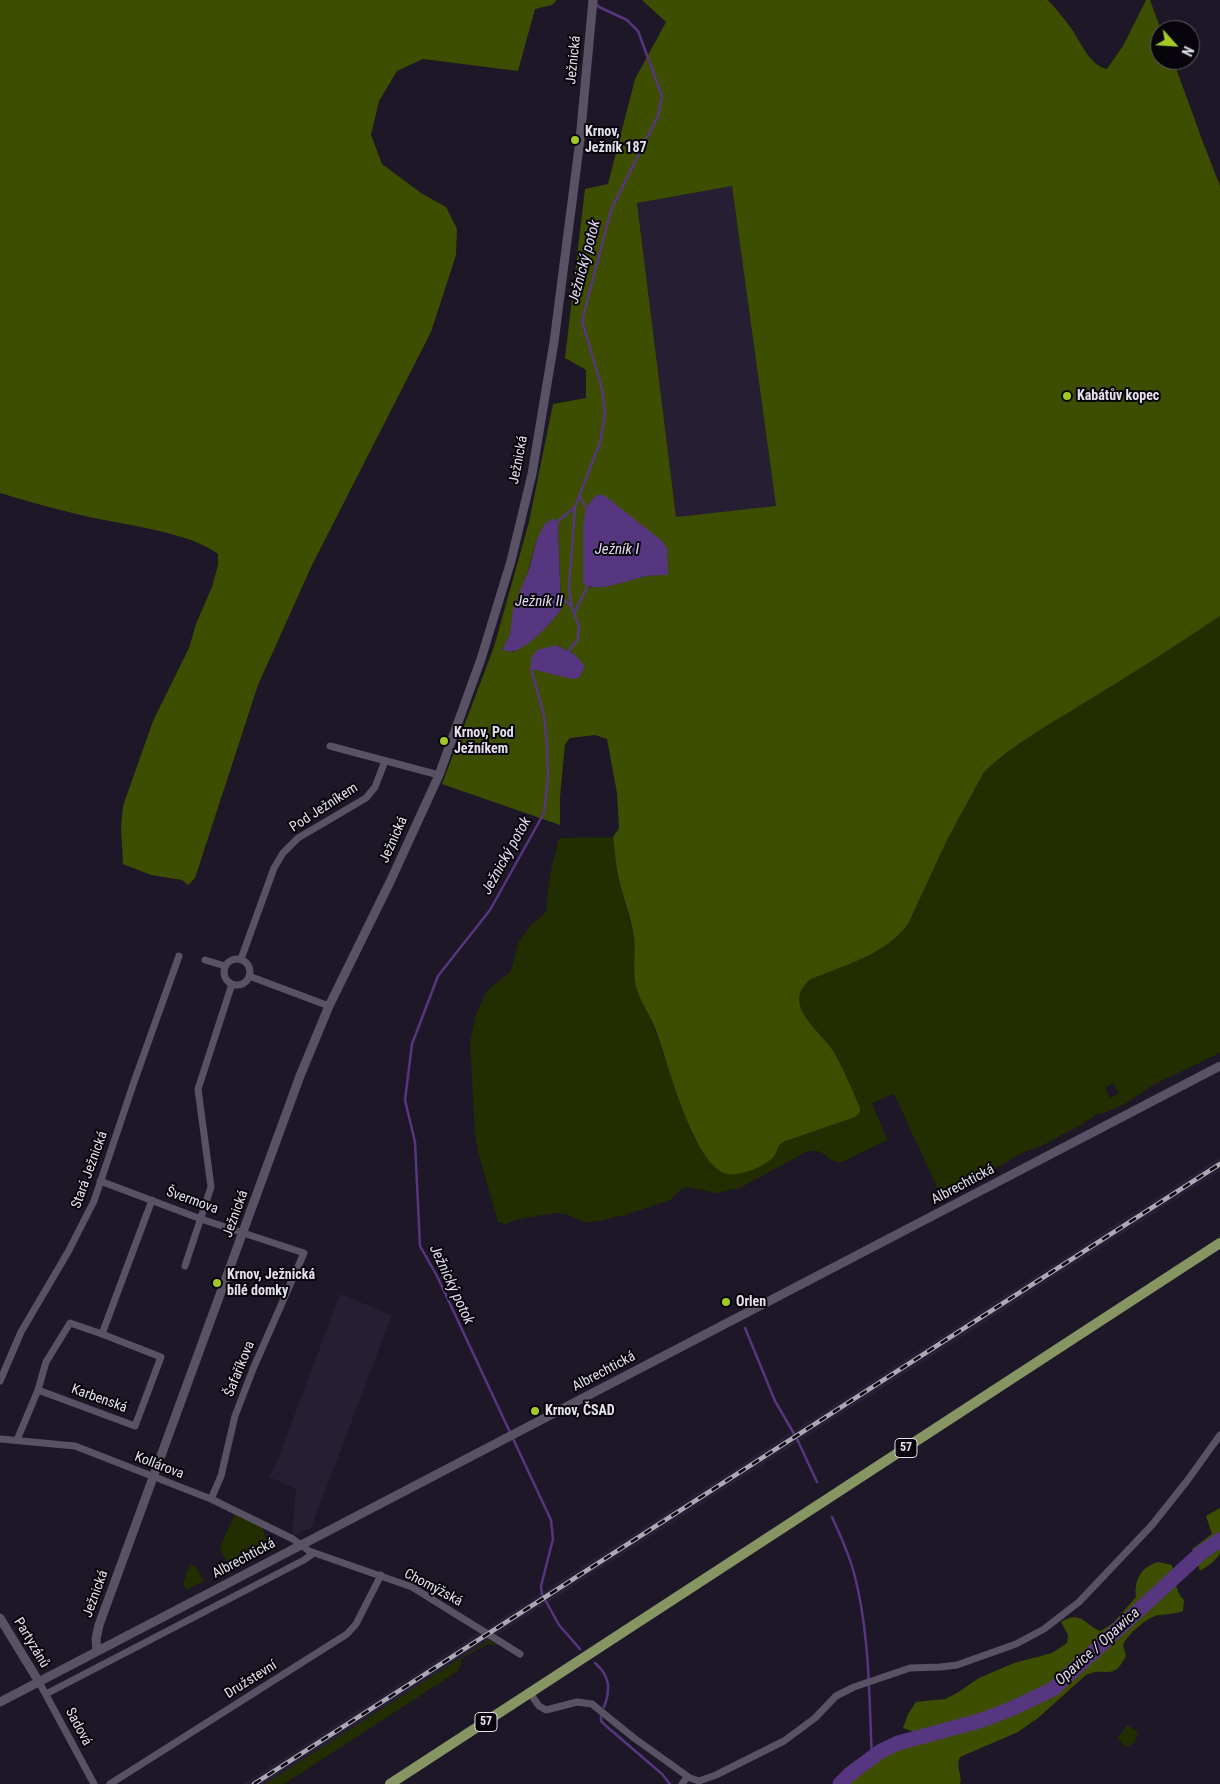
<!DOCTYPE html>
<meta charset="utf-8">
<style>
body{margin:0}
#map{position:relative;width:1220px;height:1784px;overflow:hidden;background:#1d1727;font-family:"Roboto Condensed",sans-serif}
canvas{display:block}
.north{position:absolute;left:1150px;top:20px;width:50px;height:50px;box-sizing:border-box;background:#07050b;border:1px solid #5f5d65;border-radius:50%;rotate:116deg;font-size:14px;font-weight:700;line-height:20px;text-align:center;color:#e4e0eb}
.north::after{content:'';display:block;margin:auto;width:18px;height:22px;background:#a3c927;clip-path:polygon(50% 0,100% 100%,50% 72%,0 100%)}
</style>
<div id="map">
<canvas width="1220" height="1784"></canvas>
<div class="north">N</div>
</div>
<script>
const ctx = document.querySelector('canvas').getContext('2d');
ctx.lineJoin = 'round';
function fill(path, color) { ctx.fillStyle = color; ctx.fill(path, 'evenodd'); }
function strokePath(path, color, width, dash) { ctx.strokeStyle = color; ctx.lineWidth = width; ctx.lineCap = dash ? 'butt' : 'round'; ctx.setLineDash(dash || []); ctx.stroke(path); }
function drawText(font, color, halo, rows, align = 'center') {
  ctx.font = font + ' "Roboto Condensed",sans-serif'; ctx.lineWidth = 4; ctx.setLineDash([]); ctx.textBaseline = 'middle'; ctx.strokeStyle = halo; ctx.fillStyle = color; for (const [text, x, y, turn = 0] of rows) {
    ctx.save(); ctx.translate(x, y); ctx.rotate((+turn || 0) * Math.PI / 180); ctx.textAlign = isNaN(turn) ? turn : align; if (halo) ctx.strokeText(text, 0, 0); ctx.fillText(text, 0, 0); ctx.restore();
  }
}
const built = new Path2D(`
 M732,186L776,507L676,517L637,203Z
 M1220,1157V1171L931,1357L265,1784H243Z
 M340,1294L392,1315L311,1528L292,1536L296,1489L269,1477L278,1459Z`);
const green = new Path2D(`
 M1220,616V1053L1153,1085L1125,1104L1104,1113L1097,1114L1081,1125L1043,1145L1022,1153L975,1180L964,1185L953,1186L938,1190L936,1185L894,1094L872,1103L887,1140L842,1162C826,1164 827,1146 806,1152L740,1188L716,1193L686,1187L679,1191L670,1200L625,1215L594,1222H585L565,1214L556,1213L524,1218L505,1224L498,1222L479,1155L475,1134L470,1042L476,1015L484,996L488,990L508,974L512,968L518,943L530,926L541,917L546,910L550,875L559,838L613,837L617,873L634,936L636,956L648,1012L692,1133L706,1157L720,1171C738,1171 762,1172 775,1155C778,1150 777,1146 783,1142L855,1117L860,1108C852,1089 844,1070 834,1052C821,1031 779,1004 811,979C845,965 885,955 908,924L948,838L984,772C1013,744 1050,724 1084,703C1130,675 1176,646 1220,616ZM1113,1083L1119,1093L1110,1098L1105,1088Z
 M234,1515L262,1527L269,1547L229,1567L220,1548Z
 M190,1564L196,1567L204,1581L186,1590L183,1584Z
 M489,1640L498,1646L488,1644L463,1658L458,1671L284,1784H265Z
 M1127,1725L1138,1732C1136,1740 1134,1745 1125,1747L1118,1738Z`);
const forest = new Path2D(`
 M0,0H557L552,5L535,9L518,71L423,59L397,71L379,101L371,135L382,164L421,193L446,207L457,229L456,255L431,332L312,565L258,685L195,878L188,885L182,880L151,875L123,864L121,828L123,806L153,721L189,648L196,624L212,587L218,565V554C192,533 122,524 89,517C59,510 29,502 0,493Z
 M642,0H1048C1056,9 1064,18 1071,28C1081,42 1089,65 1107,69L1123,46L1146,0H1150L1161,30L1160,60H1173L1204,145L1220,186V616C1176,646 1130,675 1084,703C1050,724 1013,744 984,772L948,838L908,924C885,955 845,965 811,979C779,1004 821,1031 834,1052C844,1070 852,1089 860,1108V1112L855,1117L783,1142C777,1146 778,1150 775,1155C769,1165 739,1177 727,1174C694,1167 668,1062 656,1031C651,1017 642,1004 637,990C632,975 636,953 634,937C631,916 622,895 618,875C615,862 615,850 613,837L619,828L617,793L607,739L595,735L570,738L565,744L560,797V825L442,784L494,647L529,522L553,404L586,398V370L565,358L585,189L608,184L635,79L666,22ZM732,186L776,506L676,517L637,203ZM634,520L661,540L668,575C661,575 654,575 647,576C627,580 608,589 587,587ZM558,523L561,610C547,628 532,640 513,652L503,650L510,634L537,539ZM556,645L574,654L579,678Z
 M1220,1508V1554L1212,1563L1200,1571L1192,1549L1212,1534L1206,1516Z
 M1158,1562L1172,1565C1175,1577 1175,1592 1184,1600L1183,1611C1175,1614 1168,1614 1159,1615C1147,1617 1128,1634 1123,1645L1126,1656C1113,1682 1106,1666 1086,1675L1038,1718L1018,1732L960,1757C955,1767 963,1775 960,1784H848L852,1769L883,1746L914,1732L903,1728L908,1714L916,1702L945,1699L957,1693L979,1678L1014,1663L1052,1653L1067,1643L1068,1635L1061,1622C1083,1609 1084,1626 1101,1631L1114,1622L1136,1597C1134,1580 1141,1567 1158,1562Z`);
const water = new Path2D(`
 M596,495H604L661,540L667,548L668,575C661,575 654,575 648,576C633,578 595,595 583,583V526L586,508Z
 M553,518L558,523L561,610C551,623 531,645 515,651C511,652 506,651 502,650L510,634L513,609L529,569L537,539L544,525Z
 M556,645L574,654L585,666L579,678L572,679L531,669V658L537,650Z`);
const stream = new Path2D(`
 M579,495L587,509
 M557,525L558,521L575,507
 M558,593L572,607
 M575,612L588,585
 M564,653L568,652L578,639L579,626L572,608L569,588L575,507L600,442L605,415L602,389L582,321L611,210L658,116L662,96L638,31L627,20L599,7L595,3
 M533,667L531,669L544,716L547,745L548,777L544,813L490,910L438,976L412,1044L405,1100L415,1142L420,1246L437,1276L551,1520L553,1539L541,1586L542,1594L559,1625L580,1649
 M745,1328L775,1401L797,1439L817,1482
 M832,1517C840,1535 849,1554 854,1573C870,1633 869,1698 872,1759
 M595,1663C610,1676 611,1689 604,1707
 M601,1716V1721L605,1725L662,1774L670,1784`);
const river = new Path2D(`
 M840,1784L850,1774L881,1751L898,1743L979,1721L1011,1709L1053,1689L1202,1552L1220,1540`);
const minor = new Path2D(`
 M330,746L439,775
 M241,959L274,868L283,853L298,838L366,798L375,787L385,761
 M224 972a13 13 0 1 1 26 0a13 13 0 1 1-26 0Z
 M205,960L225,966
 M249,976L329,1006
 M100,1181L201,1219L304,1253L253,1369L235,1416L221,1476L211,1499
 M185,1266L211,1187L198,1089L232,984
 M102,1334L70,1323L46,1362L38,1390L135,1426L161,1357L102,1334L152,1200
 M0,1381L21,1332L68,1252L94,1201L134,1082L179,956
 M0,1439L75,1446L211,1499L293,1539L309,1551L412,1587L520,1654
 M17,1440L38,1390
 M39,1682L94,1784
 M530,1693L539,1706L546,1710L577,1702L592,1704L634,1738L690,1778L699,1781L716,1775L784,1741L815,1718L836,1696L854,1687L910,1668L940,1667L957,1665L1016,1644L1044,1629L1079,1602L1152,1525L1187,1481L1220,1435
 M46,1694L304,1560L314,1553
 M110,1784L347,1634L356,1624L381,1575
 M682,1784L687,1777`);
const tertiary = new Path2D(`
 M0,1618L39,1682
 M97,1651L96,1639L99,1625L300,1076L329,1006L390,882L439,775L481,659L511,561L532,474L554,342L580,140L593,0`);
const secondary = new Path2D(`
 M0,1702L1220,1066`);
const primary = new Path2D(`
 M390,1784L1220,1243`);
const rail = new Path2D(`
 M254,1784L1220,1164`);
const markers = [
 [575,140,5,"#a3c927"],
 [1067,396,5,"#a3c927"],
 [444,741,5,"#a3c927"],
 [217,1283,5,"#a3c927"],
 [726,1302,5,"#a3c927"],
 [535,1411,5,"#a3c927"]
];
const shields = [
 [906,1448,22],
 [486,1722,22]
];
const shieldNames = [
 ["57",906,1448],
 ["57",486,1722]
];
const streetNames = [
 ["Ježnická",574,60,-84],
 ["Ježnická",519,460,-79],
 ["Pod Ježníkem",324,808,-33],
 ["Ježnická",394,840,-66],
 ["Stará Ježnická",90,1170,-70],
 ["Albrechtická",963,1185,-28],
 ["Švermova",192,1201,20],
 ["Ježnická",236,1214,-70],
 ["Šafaříkova",240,1369,-68],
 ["Albrechtická",604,1372,-28],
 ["Karbenská",99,1399,20],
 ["Kollárova",159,1466,21],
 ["Albrechtická",244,1559,-28],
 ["Chomýžská",433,1588,28],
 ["Ježnická",96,1594,-70],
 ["Partyzánů",31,1643,59],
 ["Družstevní",251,1680,-32],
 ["Sadová",78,1727,62]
];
const poiNames = [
 ["Krnov,",585,132],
 ["Ježník 187",585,148],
 ["Kabátův kopec",1077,396],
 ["Krnov, Pod",454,733],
 ["Ježníkem",454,749],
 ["Krnov, Ježnická",227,1275],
 ["bílé domky",227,1291],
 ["Orlen",736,1302],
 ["Krnov, ČSAD",545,1411]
];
const waterNames = [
 ["Ježnický potok",585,262,-75],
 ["Ježník I",617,550],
 ["Ježník II",539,602],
 ["Ježnický potok",507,856,-61],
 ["Ježnický potok",451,1285,65],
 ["Opavice / Opawica",1098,1647,-42]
];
fill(built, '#261e33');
fill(green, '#232e00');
fill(forest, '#3d4e00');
fill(water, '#573680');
strokePath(stream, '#573680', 2.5);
strokePath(river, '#573680', 15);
strokePath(minor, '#595265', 7);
strokePath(tertiary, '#595265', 9);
strokePath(secondary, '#595265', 9);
strokePath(primary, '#879563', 10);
strokePath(rail, '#aca8b4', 4.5);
strokePath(rail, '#07050b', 2.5, [8]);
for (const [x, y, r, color] of markers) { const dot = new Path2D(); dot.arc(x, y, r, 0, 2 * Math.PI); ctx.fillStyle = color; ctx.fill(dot); strokePath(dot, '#07050b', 2); }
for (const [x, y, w] of shields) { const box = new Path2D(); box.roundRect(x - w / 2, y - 9.5, w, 19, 4); ctx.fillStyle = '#07050b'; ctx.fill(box); strokePath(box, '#e4e0eb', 1); }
drawText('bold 12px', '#e4e0eb', null, shieldNames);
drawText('14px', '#e4e0eb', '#07050b', streetNames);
drawText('bold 14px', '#e4e0eb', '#07050b', poiNames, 'left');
drawText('italic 15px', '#e2daf0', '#07050b', waterNames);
</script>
